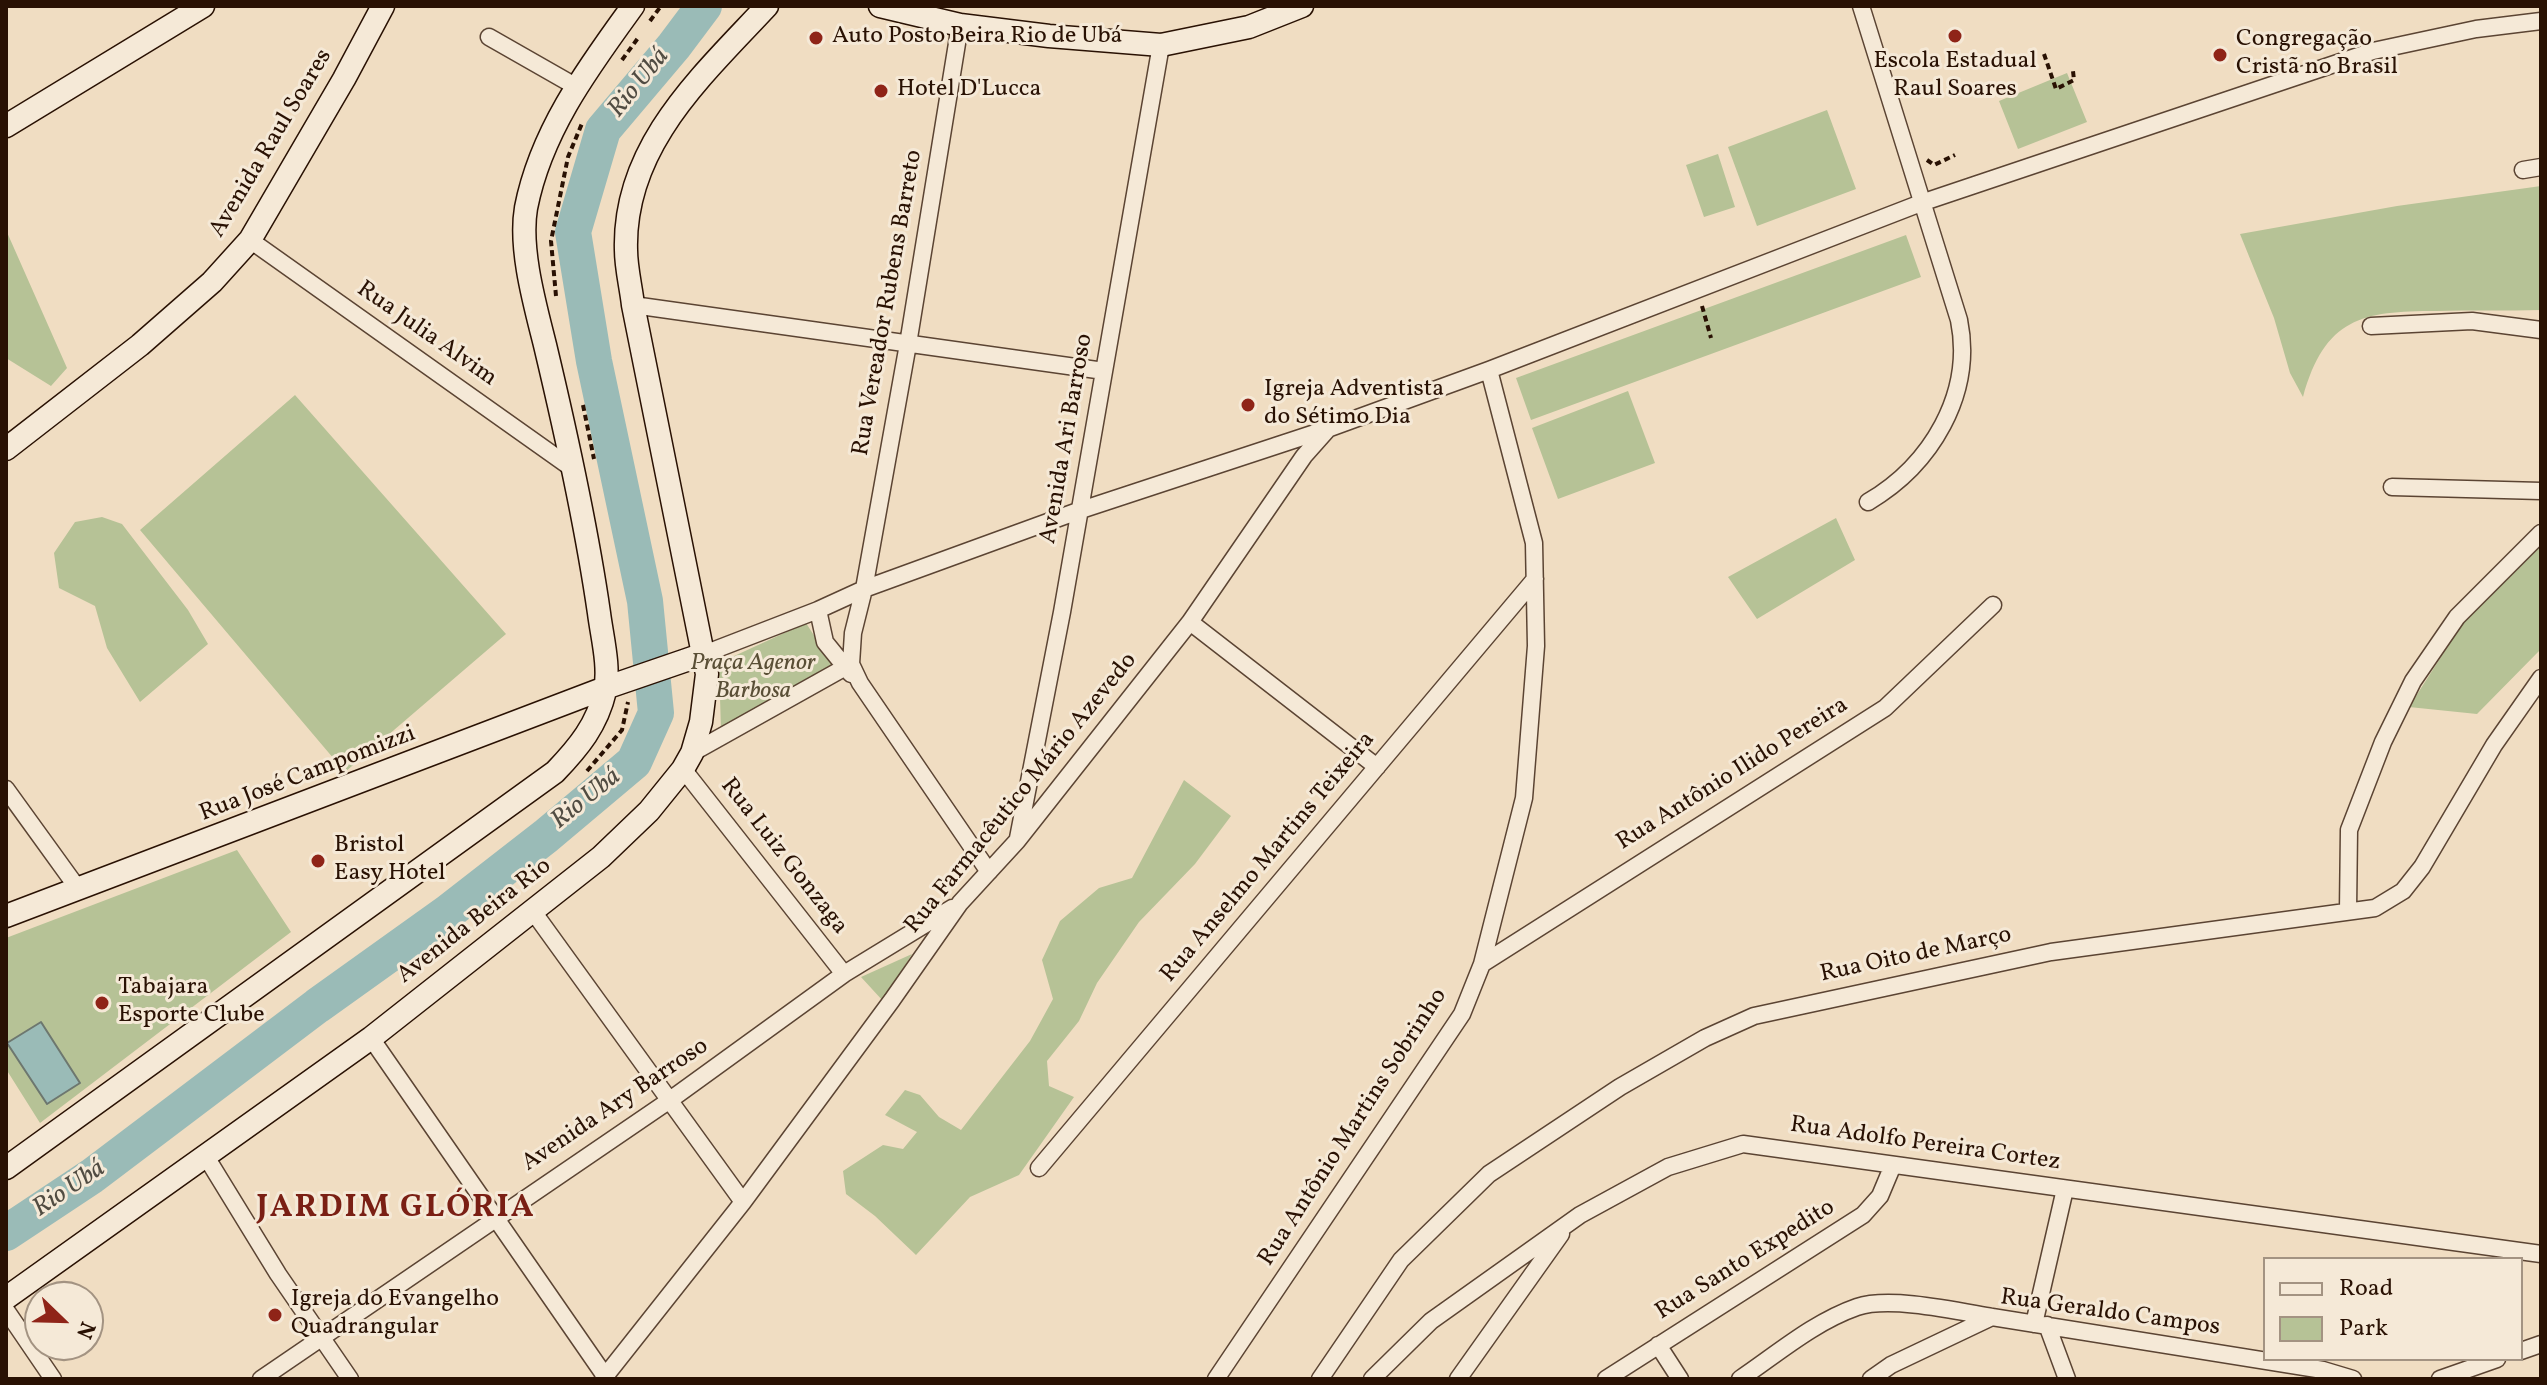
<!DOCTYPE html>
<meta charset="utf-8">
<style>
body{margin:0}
#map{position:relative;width:2547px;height:1385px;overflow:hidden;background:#f0ddc2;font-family:Vollkorn,serif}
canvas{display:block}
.frame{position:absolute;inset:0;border:8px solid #291103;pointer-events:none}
.legend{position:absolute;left:2263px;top:1257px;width:260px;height:104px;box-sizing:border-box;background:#f5e9d7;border:2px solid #a39382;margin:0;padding:10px 14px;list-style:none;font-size:24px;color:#291103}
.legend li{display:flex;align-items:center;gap:16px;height:40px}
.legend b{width:40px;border:2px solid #a39382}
.north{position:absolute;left:24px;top:1281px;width:80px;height:80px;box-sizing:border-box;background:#f5e9d7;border:2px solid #a39382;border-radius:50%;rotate:113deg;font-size:22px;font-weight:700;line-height:32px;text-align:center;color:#291103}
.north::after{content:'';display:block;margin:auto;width:28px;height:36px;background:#8f2418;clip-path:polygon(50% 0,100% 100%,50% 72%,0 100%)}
</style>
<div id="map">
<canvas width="2547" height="1385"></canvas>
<div class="frame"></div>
<ul class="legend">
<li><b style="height:10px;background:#f5e9d7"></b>Road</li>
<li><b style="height:22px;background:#b6c296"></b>Park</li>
</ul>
<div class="north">N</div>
</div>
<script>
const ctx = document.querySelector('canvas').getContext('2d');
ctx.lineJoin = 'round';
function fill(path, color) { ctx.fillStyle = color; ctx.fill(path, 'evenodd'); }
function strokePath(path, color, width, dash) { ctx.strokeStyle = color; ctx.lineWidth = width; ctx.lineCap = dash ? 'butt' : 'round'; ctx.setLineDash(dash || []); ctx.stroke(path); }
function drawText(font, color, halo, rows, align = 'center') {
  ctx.font = font + ' Vollkorn,serif'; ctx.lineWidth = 6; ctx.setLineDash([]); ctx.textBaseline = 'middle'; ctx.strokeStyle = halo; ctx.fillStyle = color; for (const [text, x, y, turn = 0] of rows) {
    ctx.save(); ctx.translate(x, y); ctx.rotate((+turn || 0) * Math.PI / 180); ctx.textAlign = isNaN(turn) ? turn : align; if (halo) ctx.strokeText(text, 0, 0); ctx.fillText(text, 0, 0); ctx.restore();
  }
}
const green = new Path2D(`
 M2067,73L2087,122L2018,149L1999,101Z
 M1827,110L1856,189L1757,226L1728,147Z
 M1718,154L1735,207L1704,217L1686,165Z
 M2541,186V310C2506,311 2471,310 2436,311C2362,311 2325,318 2303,397L2290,373L2274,318L2240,234L2397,206Z
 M6,230L67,368L51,386L6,358Z
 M1906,235L1921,277L1531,420L1516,378Z
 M1628,391L1655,463L1558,499L1532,428Z
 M295,395L506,634L345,772L140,530Z
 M102,517L122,524L188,610L208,644L140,702L107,648L95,606L59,588L54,553L75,522Z
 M1836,518L1855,560L1757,619L1728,577Z
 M2541,546V649L2477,714L2409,707L2462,624Z
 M806,623L833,665L721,731L719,663Z
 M1184,780L1231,816L1195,864L1139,922L1097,983L1079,1021L1047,1061L1049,1086L1074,1097L1019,1175L970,1197L916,1255L875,1216L846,1194L843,1171L883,1145L903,1149L917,1132L885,1115L905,1090L920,1095L939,1117L961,1130L1030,1041L1053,999L1042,960L1060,921L1099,888L1132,878Z
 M237,850L291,932L40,1123L6,1069V938Z
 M912,954L883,1001L861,977Z`);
const water = new Path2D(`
 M41,1022L80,1083L47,1104L7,1043Z`);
const river = new Path2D(`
 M6,1233L92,1176L317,1006L447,913L546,836L634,762L656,713L645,601L594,361L573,232L603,130L674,46L704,6`);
const path = new Path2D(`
 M650,21L661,6
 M2044,54L2056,89L2074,80L2073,71
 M622,60L638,38
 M1927,160L1934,165L1955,155
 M556,296L551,241L568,157L583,121
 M1702,306L1711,338
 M583,405L594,459
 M587,771L622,730L628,702`);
const street = new Path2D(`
 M1861,6L1959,320C1974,394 1931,465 1868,502
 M960,25L908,344L864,589L853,633L851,664L860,683L989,872
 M489,37L575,86
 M2523,170L2541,167
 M250,240L573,469
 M633,305L1104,371
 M2371,326L2472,321L2541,330
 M2392,487L2541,491
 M818,610L825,642L851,674
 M1190,622L1377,767
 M704,654L818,610L864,589L1078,511L1330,428L1489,370L1921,203L2373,51L2476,29L2541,21
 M692,753L851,664
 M683,769L844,974
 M6,789L79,890
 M1018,838L1062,612L1161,45
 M532,910L743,1202
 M2348,911L2349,830L2383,742L2413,681L2457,617L2541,533
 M1482,964L1885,708L1993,605
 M371,1038L605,1376
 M205,1155L278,1274L350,1379
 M1039,1168L1535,579
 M6,1310L53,1379
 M2034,1324L2065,1189
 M2047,1325L2067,1379
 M1658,1345L1680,1379
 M2521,1351L2541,1344
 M261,1379L670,1100L844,974L952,908
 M603,1379L743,1202L892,1000L960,903L1017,841L1190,622L1304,456L1328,429
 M1216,1379L1462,1014L1482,964L1524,798L1536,646L1534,543L1489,370
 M1320,1379L1401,1260L1489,1174L1620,1087L1705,1038L1754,1016L2051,952L2375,908L2403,891L2422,867L2494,745L2541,678
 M1372,1379L1431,1321L1580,1215L1668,1167L1743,1144L2541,1254
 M1458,1379L1561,1234
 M1606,1379L1863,1215L1880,1196L1893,1165
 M1740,1379C1777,1354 1814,1322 1857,1307C1890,1296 1957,1311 1992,1317
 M1871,1379L1891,1365L1992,1317L2323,1370L2353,1379
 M2440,1379L2497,1359`);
const secondary = new Path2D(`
 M880,6L960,25L1049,36L1161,45L1249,27L1302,6
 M6,126L203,6
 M6,449L140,345L212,282L250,240L344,79L383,6
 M6,916L605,688L704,654
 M6,1168L555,772C579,747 597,725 605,691C610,666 602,637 599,613C586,523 566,433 545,345C535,305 519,249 526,208C541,131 588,68 633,6
 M6,1298L371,1038L601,857L649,811L683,769L692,753L701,722L707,674L633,305C631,287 626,268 626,250C623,146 702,76 767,6`);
const markers = [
 [1955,36,8,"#8f2418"],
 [816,38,8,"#8f2418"],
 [2220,55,8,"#8f2418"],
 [881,91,8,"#8f2418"],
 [1248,405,8,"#8f2418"],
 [318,861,8,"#8f2418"],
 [102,1003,8,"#8f2418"],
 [275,1315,8,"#8f2418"]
];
const poiNames = [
 ["Auto Posto Beira Rio de Ubá",832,38],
 ["Congregação",2236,41],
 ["Cristã no Brasil",2236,69],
 ["Escola Estadual",1955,63,"center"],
 ["Raul Soares",1955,91,"center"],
 ["Hotel D'Lucca",897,91],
 ["Igreja Adventista",1264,391],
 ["do Sétimo Dia",1264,419],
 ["Bristol",334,847],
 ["Easy Hotel",334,875],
 ["Tabajara",118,989],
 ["Esporte Clube",118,1017],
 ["Igreja do Evangelho",291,1301],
 ["Quadrangular",291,1329]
];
const streetNames = [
 ["Avenida Raul Soares",272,144,-59],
 ["Rua Vereador Rubens Barreto",889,303,-80],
 ["Rua Julia Alvim",426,335,35],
 ["Avenida Ari Barroso",1068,439,-80],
 ["Rua José Campomizzi",308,775,-21],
 ["Rua Antônio Ilido Pereira",1733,775,-32],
 ["Rua Farmacêutico Mário Azevedo",1022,794,-51],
 ["Rua Luiz Gonzaga",783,857,52],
 ["Rua Anselmo Martins Teixeira",1269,858,-50],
 ["Avenida Beira Rio",475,922,-38],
 ["Rua Oito de Março",1916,956,-12],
 ["Avenida Ary Barroso",616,1106,-34],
 ["Rua Antônio Martins Sobrinho",1354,1128,-57],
 ["Rua Adolfo Pereira Cortez",1925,1145,8],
 ["Rua Santo Expedito",1746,1261,-32],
 ["Rua Geraldo Campos",2110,1314,8]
];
const parkNames = [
 ["Praça Agenor",753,665],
 ["Barbosa",753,693]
];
const waterNames = [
 ["Rio Ubá",640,84,-51],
 ["Rio Ubá",587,800,-39],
 ["Rio Ubá",70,1190,-34]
];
const districtNames = [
 ["JARDIM GLÓRIA",396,1210]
];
fill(green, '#b6c296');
fill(water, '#9abbb7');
strokePath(water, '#6d776f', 2);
strokePath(river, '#9abbb7', 36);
strokePath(street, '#5b4433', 19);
strokePath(secondary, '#291103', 25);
strokePath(path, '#291103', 4, [6, 4]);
strokePath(street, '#f5e9d7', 16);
strokePath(secondary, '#f5e9d7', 22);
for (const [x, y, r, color] of markers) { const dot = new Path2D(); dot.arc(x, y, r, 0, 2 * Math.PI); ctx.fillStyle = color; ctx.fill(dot); strokePath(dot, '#f5e9d7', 3); }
drawText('24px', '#291103', '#f5e9d7', poiNames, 'left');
drawText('24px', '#291103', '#f5e9d7', streetNames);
drawText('italic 24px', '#5a4f36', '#f5e9d7', parkNames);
drawText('italic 26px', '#514c42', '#f5e9d7', waterNames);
ctx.letterSpacing = '2px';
drawText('bold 32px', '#7a1f14', '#f5e9d7', districtNames);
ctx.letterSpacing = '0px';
</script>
